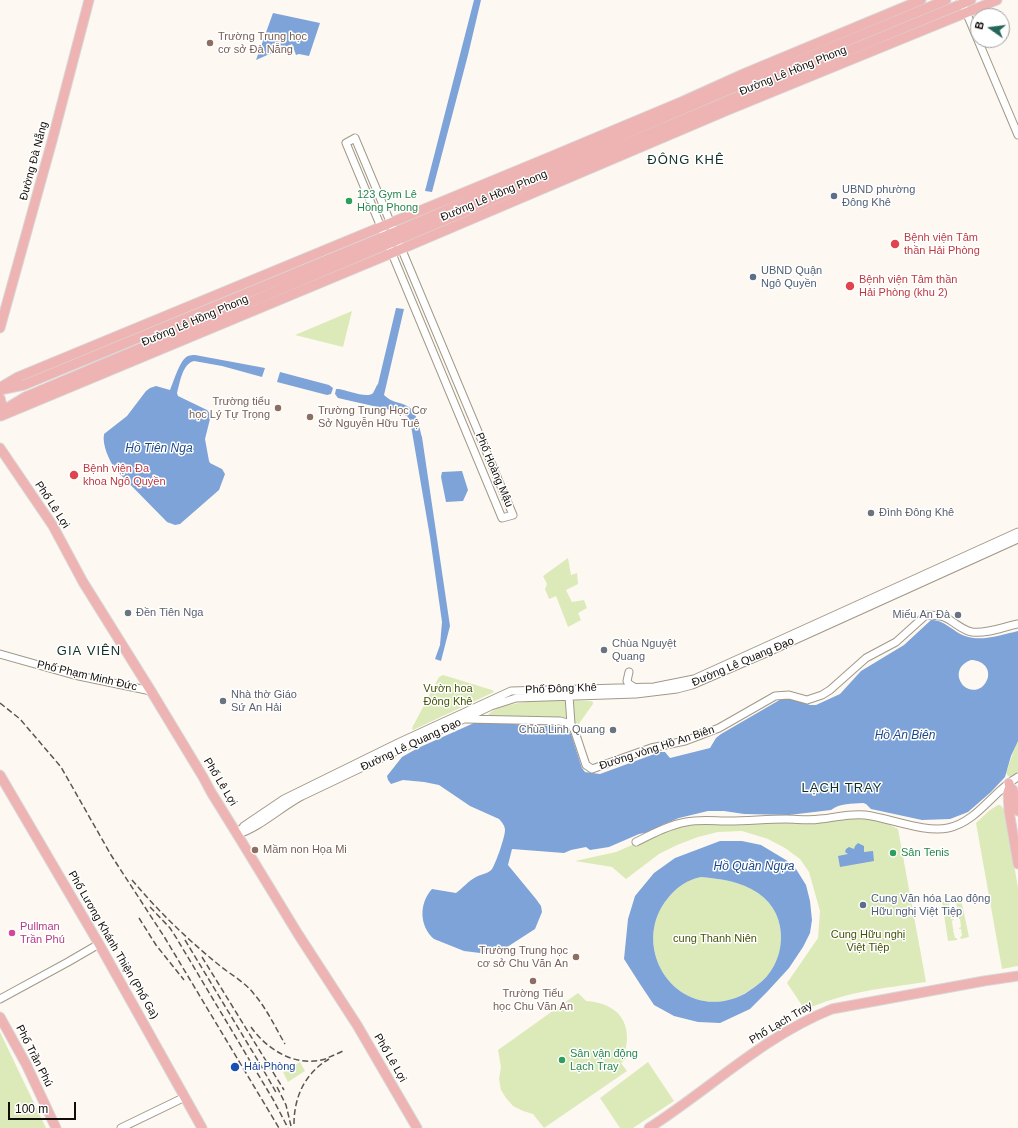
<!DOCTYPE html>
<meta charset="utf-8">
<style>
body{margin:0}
#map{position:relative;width:1018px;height:1128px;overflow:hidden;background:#fdf9f2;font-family:Arial,sans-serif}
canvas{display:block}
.north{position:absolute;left:970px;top:8px;width:40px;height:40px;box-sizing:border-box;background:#fff;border:1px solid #a09e9c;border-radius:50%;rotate:284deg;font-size:11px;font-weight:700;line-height:16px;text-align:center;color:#110d08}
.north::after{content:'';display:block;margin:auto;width:14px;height:18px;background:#246758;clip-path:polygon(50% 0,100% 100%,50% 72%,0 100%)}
.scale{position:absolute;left:8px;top:1102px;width:68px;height:18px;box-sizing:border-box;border:2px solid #110d08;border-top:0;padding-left:5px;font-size:12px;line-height:14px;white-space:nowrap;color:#110d08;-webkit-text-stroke:3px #fff;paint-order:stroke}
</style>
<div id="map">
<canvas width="1018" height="1128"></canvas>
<div class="north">B</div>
<div class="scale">100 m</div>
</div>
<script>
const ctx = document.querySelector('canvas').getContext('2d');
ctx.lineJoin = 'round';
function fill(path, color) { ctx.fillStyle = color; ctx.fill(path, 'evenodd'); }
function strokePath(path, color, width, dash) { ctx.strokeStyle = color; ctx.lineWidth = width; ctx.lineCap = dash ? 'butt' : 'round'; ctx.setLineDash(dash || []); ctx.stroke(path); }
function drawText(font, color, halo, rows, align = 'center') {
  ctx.font = font + ' Arial,sans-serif'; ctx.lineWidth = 3; ctx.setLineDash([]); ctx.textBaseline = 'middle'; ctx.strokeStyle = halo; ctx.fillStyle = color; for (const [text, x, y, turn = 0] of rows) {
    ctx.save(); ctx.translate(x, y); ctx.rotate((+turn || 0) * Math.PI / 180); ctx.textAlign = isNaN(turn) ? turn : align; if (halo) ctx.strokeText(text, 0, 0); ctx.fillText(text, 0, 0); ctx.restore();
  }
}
const green = new Path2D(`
 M352,311L343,347L295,335Z
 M568,558L571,575L577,573L578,584L566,590L572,602L584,600L587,608L578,613L581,620L568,627L556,596L549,599L545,589L547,584L543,576Z
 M443,675L492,690L494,692L413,730L412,729L413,726L439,677Z
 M547,700L591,701L593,702V704L578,725C575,724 573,721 570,720C553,714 511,717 491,718L488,716C492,704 535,701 547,700Z
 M1018,741V780L1008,776L1006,773L1015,747Z
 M998,805H1000L1005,810L1018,888V966L1002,969L976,823L990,810Z
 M837,817L879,819L898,829L926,982C885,988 843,992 805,1010L787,983L818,938L820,911L809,872L800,859L785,848L768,839L742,831L718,832L698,837L677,845L659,854L626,879L612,867L575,861L616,852L687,821Z
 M701,877C721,879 740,881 758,893C791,915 787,965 756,986C749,990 741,997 732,999C673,1017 629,945 668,898C677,887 687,880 701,877Z
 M961,899L969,937L961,939L960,937L962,936L961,929H959V928L961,927L960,919L957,918L959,917L958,910H956V909L957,908L956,901H954V900Z
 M950,901V902L949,903L950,910H952V911L950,912L951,919H954L952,921L953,929H955L953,930L955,938H957V940L948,941L942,902Z
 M578,993L586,1001C619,1003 634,1024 624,1056L627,1058L621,1063L627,1071L544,1128L533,1114L523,1111L513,1106L506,1098L501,1090L499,1079L501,1067L498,1050Z
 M0,1032L46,1128H0Z
 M300,1062L305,1071L288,1082L283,1072Z
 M648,1062L674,1101L633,1128H620L600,1098Z`);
const water = new Path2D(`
 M474,0H481L468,55L432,192L425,191Z
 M273,13L320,23L309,56L299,54L296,55L292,44L256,60Z
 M396,308L404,309L384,395C393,404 399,401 407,406C417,411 419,427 422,437L450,626L441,661L435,659L440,645L442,622L430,537L410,420L407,416L395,411L338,398L335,394L336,389H339C346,390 368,399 373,393C375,390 376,386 378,384Z
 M195,355L265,368L262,377L222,366L194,361C182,364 180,383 177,393L178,396L207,410L211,415L205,439L209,461L210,463L222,469L225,474L219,490L180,524L175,525L167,522L115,469C109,460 102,445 104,434L127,416L146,391L150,388L156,386L170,390C174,381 180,359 188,356C190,355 193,355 195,355Z
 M280,372L329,385L333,388L331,394L327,395L277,382Z
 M462,471L468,490L463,501L446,502L441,477L442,472Z
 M931,620C945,620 952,631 965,636C981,642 1001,635 1018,631V741L1011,756L1005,777L991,792L968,812L963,814L950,819L922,820L871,809L866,804L863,803C852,804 840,803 831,810L789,815L744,814L724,811H708L679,818L662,825L654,831L639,834L609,847L590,850L586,847L571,850L564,853L512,849L508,865L536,899L541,906L542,912L535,929L501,951L489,953H480L464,951L434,939C419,926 419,903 432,889L456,893C463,888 468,881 476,877C481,874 488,874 492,869C496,863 505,837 505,830C505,826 502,822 499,819L470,806L439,785L424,782L403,780L391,784L388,780L387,776L402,757L418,748L474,723L480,722L565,727L571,734L582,768L585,772L600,774L660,752H665L670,758L710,748L716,738L721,734L783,698H791L810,705H816L840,694L861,671L904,645ZM971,660C980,660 990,666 988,677C987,681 985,684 982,687C964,699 946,669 971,660Z
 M720,841H742L761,845L786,860L796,869L806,885L810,901L812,920L810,933L803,947L789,968L767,992L750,1009L720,1023L698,1022L674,1016L654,1005L640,984L624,959L628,919L635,896L654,873L675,858ZM701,877C721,879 740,881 758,893C791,915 787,965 756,986C749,991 741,997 732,999C673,1017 629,945 668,898C677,887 687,880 701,877Z
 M858,843L864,846V852L873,851L874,861L840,867L838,856L848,854L845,852L846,849L849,847L854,849L855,846Z`);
const minor = new Path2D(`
 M961,0L1018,135
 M355,138L513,515L502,518C450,393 398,268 346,143Z
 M0,654L74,675L151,691
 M629,672L627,681L629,684L634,687
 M569,696L571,724L575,732L586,765L592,769L651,748L685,741L701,735L719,728L775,696L789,695L807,700L822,695L830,690L866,658L896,642L926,615C932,615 938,615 944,617C954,621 961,630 972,632C987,634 1003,627 1018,624
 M466,719L560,721L571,724
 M237,834L244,826L284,799L400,742L511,691L654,687L694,679L1018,532
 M238,834C259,828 281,807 302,796L491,706L516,698L636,694L677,689L692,685L766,653L1018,539
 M636,842C652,834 669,825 686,822C700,819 715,821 729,821C748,821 767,819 786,819C797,819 809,821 820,819C835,818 849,813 865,815C890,818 924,833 948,828C977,822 993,791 1018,777
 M0,999L68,962L99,944
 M121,1128L185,1097`);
const major = new Path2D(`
 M0,328L52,141L89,0
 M1,387L18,377L545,159L681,102L743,74L921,0
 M0,390L24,385L395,232L721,93L946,0
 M0,398L2,405L1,415
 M2,411L25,397L739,96L971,0
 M1,416L392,253L728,110L997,0
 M0,448L53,526L83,582L151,691L203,777L211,792L237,834L298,934L357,1025L417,1128
 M0,775L99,944L202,1128
 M1009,783L1010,787L1008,792L1009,811L1018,864
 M1010,787L1013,790L1018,811
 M0,1017L26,1064L56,1128
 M649,1128C710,1089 764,1036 832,1009L984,981L1018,976`);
const rail = new Path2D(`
 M0,703L20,719L61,767L111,855L165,938L279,1128
 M132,880C158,911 188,940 219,965C231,975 245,982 254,994C267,1009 275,1027 285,1044
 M150,907L170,928L177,939L274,1101L288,1128
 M139,918L156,945L184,980
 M185,940L260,1064L277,1094
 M202,957L284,1090
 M251,1027C267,1050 297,1068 325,1059C332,1056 339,1053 345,1050
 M277,1087L286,1105L291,1126
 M294,1124C294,1097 305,1073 329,1059`);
const markers = [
 [210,43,4,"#8d6e63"],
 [834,196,4,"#5c6f8a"],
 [349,201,4,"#2e9e5b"],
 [895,244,5,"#e0444e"],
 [753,277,4,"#5c6f8a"],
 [850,286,5,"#e0444e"],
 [278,408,4,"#8d6e63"],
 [310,417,4,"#8d6e63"],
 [74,475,5,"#e0444e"],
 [871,513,4,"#6b7280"],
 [128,613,4,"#6b7280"],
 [958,615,4,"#6b7280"],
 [604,650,4,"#6b7280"],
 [223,701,4,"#6b7280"],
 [613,730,4,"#6b7280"],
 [255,850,4,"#8d6e63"],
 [893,853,4,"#2e9e5b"],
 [863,905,4,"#5c6f8a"],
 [12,933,4,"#d1479c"],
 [576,957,4,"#8d6e63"],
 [533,981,4,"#8d6e63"],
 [562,1060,4,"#2e9e5b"],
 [235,1067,5,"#1a4fb4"]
];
const educationNames = [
 ["Trường Trung học",218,37],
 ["cơ sở Đà Nẵng",218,50],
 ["Trường tiểu",270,402,"right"],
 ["học Lý Tự Trọng",270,415,"right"],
 ["Trường Trung Học Cơ",318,411],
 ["Sở Nguyễn Hữu Tuệ",318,424],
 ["Mầm non Họa Mi",263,850],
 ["Trường Trung học",568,951,"right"],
 ["cơ sở Chu Văn An",568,964,"right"],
 ["Trường Tiểu",533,994,"center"],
 ["học Chu Văn An",533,1007,"center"]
];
const streetNames = [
 ["Đường Lê Hồng Phong",793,71,-22],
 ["Đường Đà Nẵng",34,161,-75],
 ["Đường Lê Hồng Phong",494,196,-23],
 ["Đường Lê Hồng Phong",195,321,-23],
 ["Phố Hoàng Mậu",494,470,67],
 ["Phố Lê Lợi",52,505,57],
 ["Đường Lê Quang Đạo",743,662,-23],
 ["Phố Phạm Minh Đức",87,676,13],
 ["Phố Đông Khê",561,689,-2],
 ["Đường Lê Quang Đạo",411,745,-25],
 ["Đường vòng Hồ An Biên",657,748,-18],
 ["Phố Lê Lợi",220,782,59],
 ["Phố Lương Khánh Thiện (Phố Ga)",113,945,60],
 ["Phố Lạch Tray",781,1023,-31],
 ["Phố Trần Phú",34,1056,63],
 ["Phố Lê Lợi",390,1058,60]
];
const serviceNames = [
 ["UBND phường",842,190],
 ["Đông Khê",842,203],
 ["UBND Quận",761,271],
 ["Ngô Quyền",761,284],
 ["Cung Văn hóa Lao động",871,899],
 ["Hữu nghị Việt Tiệp",871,912]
];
const leisureNames = [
 ["123 Gym Lê",357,195],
 ["Hồng Phong",357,208],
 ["Sân Tenis",901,853],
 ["Sân vận động",570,1054],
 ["Lạch Tray",570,1067]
];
const healthNames = [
 ["Bệnh viện Tâm",904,238],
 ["thần Hải Phòng",904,251],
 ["Bệnh viện Tâm thần",859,280],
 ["Hải Phòng (khu 2)",859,293],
 ["Bệnh viện Đa",83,469],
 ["khoa Ngô Quyền",83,482]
];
const worshipNames = [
 ["Đình Đông Khê",879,513],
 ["Đền Tiên Nga",136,613],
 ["Miếu An Đà",950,615,"right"],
 ["Chùa Nguyệt",612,644],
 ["Quang",612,657],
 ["Nhà thờ Giáo",231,695],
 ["Sứ An Hải",231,708],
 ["Chùa Linh Quang",605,730,"right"]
];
const parkNames = [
 ["Vườn hoa",448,689],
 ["Đông Khê",448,702],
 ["Cung Hữu nghị",868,935],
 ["Việt Tiệp",868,948],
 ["cung Thanh Niên",715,939]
];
const hotelNames = [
 ["Pullman",20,927],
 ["Trần Phú",20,940]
];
const transitNames = [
 ["Hải Phòng",244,1067]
];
const waterNames = [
 ["Hồ Tiên Nga",159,449],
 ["Hồ An Biên",905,736],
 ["Hồ Quần Ngựa",754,867]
];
const quarterNames = [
 ["ĐÔNG KHÊ",686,160],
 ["GIA VIÊN",89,651],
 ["LẠCH TRAY",842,788]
];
fill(green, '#dceab9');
fill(water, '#7ea3d9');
strokePath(minor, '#a39888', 9);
strokePath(major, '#d9d8d7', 11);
strokePath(minor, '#fff', 7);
strokePath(major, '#edb4b3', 9);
strokePath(rail, '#5a5651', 1.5, [6, 3]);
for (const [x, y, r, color] of markers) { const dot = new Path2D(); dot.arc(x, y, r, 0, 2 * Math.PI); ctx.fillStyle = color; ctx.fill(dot); strokePath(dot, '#fff', 1.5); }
drawText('11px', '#785e54', '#fff', educationNames, 'left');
drawText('11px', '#110d08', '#fff', streetNames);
drawText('11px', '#4e5e75', '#fff', serviceNames, 'left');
drawText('11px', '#27864d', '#fff', leisureNames, 'left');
drawText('11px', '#be3a42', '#fff', healthNames, 'left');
drawText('11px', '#5b616d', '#fff', worshipNames, 'left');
drawText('11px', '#445307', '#fff', parkNames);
drawText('11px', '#b23c85', '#fff', hotelNames, 'left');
drawText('11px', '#164399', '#fff', transitNames, 'left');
drawText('italic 12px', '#1a4889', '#fff', waterNames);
ctx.letterSpacing = '1px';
drawText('13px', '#103028', '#fff', quarterNames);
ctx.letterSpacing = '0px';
</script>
